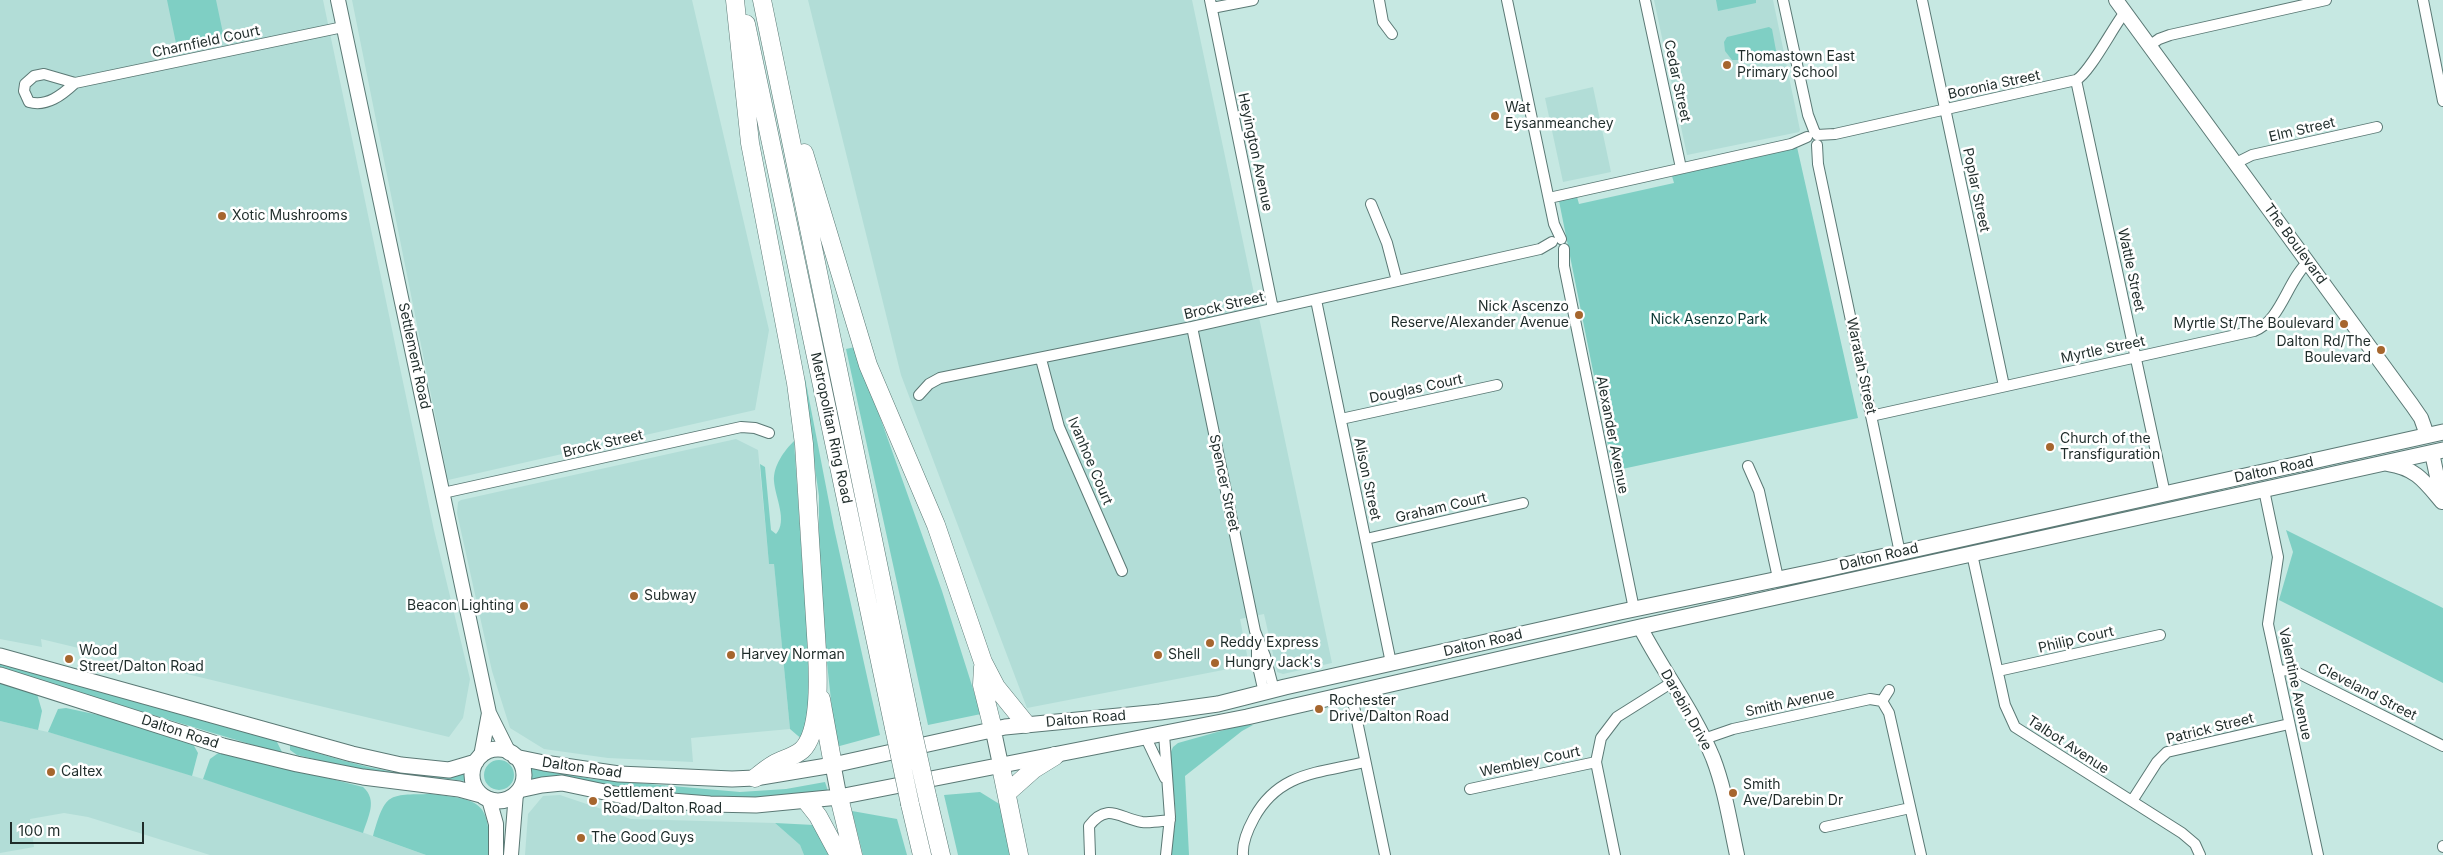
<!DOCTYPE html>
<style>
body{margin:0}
#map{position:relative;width:2443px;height:855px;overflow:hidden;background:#c6e8e2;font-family:Inter,sans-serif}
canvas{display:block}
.scale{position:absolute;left:10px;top:822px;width:134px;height:22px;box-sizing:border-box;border:2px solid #1f2c2a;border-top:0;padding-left:6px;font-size:15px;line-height:18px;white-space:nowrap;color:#1f2c2a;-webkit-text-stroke:4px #fff;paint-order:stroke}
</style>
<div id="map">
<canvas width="2443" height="855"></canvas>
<div class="scale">100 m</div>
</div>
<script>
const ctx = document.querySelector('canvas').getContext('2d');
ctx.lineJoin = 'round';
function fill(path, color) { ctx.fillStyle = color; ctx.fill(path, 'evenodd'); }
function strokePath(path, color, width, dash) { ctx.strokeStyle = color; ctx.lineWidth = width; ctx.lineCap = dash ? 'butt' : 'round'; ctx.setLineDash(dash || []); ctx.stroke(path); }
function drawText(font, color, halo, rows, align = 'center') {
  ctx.font = font + ' Inter,sans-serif'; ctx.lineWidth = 5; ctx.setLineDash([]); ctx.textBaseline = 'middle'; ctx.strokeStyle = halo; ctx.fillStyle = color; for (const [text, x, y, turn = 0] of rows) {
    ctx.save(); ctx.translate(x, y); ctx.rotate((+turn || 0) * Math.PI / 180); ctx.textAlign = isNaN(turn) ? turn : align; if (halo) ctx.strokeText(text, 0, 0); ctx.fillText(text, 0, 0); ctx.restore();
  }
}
const built = new Path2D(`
 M0,0H323L434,530L470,679L463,718L449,737L41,639L42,647L0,639Z
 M352,0H692L769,330L755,410L448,480Z
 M808,0H1192L1332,663L1283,674L1277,672L1264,614L1240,619L1249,665L1027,708L901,375Z
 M1654,0H1773L1800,130L1799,132L1687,155Z
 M1593,87L1611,172L1563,182L1545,98Z
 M736,439L758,450L769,563H774L790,729L691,738L693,762L608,758L544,749L510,728L492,671L457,513L458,502L461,500Z
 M0,721L52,733L272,800L426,855H210L88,817L64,813L30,819L34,847L0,853Z
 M560,795L631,819L775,823L800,845L804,855H525L528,814L543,796Z`);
const green = new Path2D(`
 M167,0H216L224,38L177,48Z
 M1716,0H1756V3L1718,11Z
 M1769,27L1772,29L1777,56L1758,60H1732L1725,51L1724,42L1727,37Z
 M1797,147L1858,418L1613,471L1559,201L1577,197L1579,204L1674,183L1672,176Z
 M855,347L942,591L981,714L928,725L846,349Z
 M805,378L834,528L880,735L836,747L819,588V496L802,379Z
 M794,441L811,691L804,741L790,729L774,564H769L760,464L765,467L771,530L776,534C788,521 775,497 774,481C773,466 784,451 794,441Z
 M2286,530L2443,608V683L2279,600L2293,552Z
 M0,663L276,740L283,754L0,669Z
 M0,682L37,694L42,711L38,730L0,721Z
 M66,708L117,719L193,744L198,753L192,776L48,732L58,709Z
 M1242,725H1253L1242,731L1185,776L1189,855H1171L1176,816L1170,754L1173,747L1178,743Z
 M290,745C333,758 423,787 465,772V781L352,768L297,755L290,750Z
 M221,751L363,787C378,800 368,817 363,833L203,779L210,759Z
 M484 775a15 15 0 1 1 30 0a15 15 0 1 1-30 0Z
 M534,768L592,779L740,792L786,789L825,782L828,791C799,794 770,798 741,798C705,799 670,794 635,791C599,787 567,771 530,780L531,770Z
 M980,792L1001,805L1010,855H958L944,795Z
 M431,794C483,800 489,802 490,855H426L373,836C386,792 387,795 431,794Z
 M852,811L897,819L907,855H863Z
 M775,823L814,825L831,855H804L800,845Z`);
const street = new Path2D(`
 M1210,0L1273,309
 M1379,0L1383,22L1392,34
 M1507,0L1554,224L1561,239
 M1645,0L1681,168
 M1783,0L1808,115L1815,133
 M1922,0L2004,386
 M2423,0L2443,101
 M1212,8L1253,0
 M2149,46L2159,39L2170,35L2326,0
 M44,74L75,83C62,95 47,107 29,102L24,91L25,84L34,76Z
 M2076,80L2165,494
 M75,83L343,27
 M1817,135L1835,134L2076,80C2089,74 2113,27 2125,12
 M1817,145L1818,164L1900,553
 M2236,163L2252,155L2377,127
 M1549,198L1791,144L1807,137
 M1371,204L1387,243L1397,281
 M1564,249V266L1634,609
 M1316,300L1391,663
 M1192,327L1255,631L1265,656L1274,690
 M1041,359L1059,427L1122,571
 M919,395L929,384L940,378L1192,327L1540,249L1552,242
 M1871,416L2254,331C2281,321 2287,281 2308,262
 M1341,419L1497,385
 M1748,466L1759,491L1778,578
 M2264,490L2278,557L2268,624L2318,855
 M443,493L741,427L755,428L769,433
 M1366,539L1523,503
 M1972,554L2005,705L2015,727L2182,833L2195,844L2200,855
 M1257,642V662L1264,693
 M1998,671L2160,635
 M2278,671L2289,670L2298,673L2443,746
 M1351,692L1385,855
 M1882,701L1889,690
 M1164,734L1170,817L1166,855
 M1146,738L1165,778
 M1704,739L1733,729L1870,699L1882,701L1889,713L1921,855
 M1470,789L1596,762
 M2132,801L2157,762L2167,752L2289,724
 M1825,827L1910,808
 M2443,846V847
 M1090,855L1089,826C1107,802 1119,818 1142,822C1150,823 1161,821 1170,820
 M1243,855C1242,843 1248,829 1254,818C1279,772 1319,773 1365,762
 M1615,855L1596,762L1601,738L1617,717L1671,683`);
const secondary = new Path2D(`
 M338,0L489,713L509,753
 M2116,0L2412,405L2421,418L2427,435
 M2432,453L2442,500
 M2388,464C2416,468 2425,482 2442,502
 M1640,627C1663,671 1694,712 1713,758C1725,789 1730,823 1737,855
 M481,756L489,713
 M489,799L496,824V855
 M511,855L516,793`);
const primary = new Path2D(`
 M0,656L352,754L401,765L449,770L476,762
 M0,675L223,746L297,764L363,777L459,789L481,795
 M993,729L1001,767
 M472 775a26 26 0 1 1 52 0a26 26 0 1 1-52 0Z
 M515,757L544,763L619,774L732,779L755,778L833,765L1005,727L1160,712L1218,704L1285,687L1620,612L1822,570L2443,432
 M833,765L839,797
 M519,790L542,785L562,783L633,798L710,804L756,805L839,797L1247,717L1640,627L2443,450`);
const highway = new Path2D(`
 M735,0L750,143L796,383L804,444L817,651C818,676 821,732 802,750C794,757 783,759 774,764C767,768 761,773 755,778
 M762,0L911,724
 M746,24L894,728
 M804,153L868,365L936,525L983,662L996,687L1026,724
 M983,667L982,685L993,729
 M821,699L833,765
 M1001,767L1019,855
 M1007,793L1034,769L1055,756
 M839,797L853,855
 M928,800L941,855
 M807,802L818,816L839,855
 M910,804L922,855`);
const highwayBridge = new Path2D(`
 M911,724L928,800
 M894,728L910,804`);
const markers = [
 [1727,65,5,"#a6662e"],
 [1495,116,5,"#a6662e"],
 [222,216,5,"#a6662e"],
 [1579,315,5,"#a6662e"],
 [2344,324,5,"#a6662e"],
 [2381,350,5,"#a6662e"],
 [2050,447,5,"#a6662e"],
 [634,596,5,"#a6662e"],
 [524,606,5,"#a6662e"],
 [1210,643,5,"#a6662e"],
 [731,655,5,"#a6662e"],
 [1158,655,5,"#a6662e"],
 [69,659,5,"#a6662e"],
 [1215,663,5,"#a6662e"],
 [1319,709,5,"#a6662e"],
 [51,772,5,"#a6662e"],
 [1733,793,5,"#a6662e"],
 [593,801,5,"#a6662e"],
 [581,838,5,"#a6662e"]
];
const streetNames = [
 ["Charnfield Court",206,42,-12],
 ["Cedar Street",1677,81,78],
 ["Boronia Street",1994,85,-12],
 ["Elm Street",2302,130,-13],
 ["Heyington Avenue",1255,152,78],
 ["Poplar Street",1976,190,78],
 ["The Boulevard",2295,244,54],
 ["Wattle Street",2131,270,78],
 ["Brock Street",1224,306,-13],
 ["Myrtle Street",2103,350,-12],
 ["Settlement Road",414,356,78],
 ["Waratah Street",1861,366,78],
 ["Douglas Court",1416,389,-12],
 ["Metropolitan Ring Road",831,428,78],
 ["Alexander Avenue",1612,435,79],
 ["Brock Street",603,444,-13],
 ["Ivanhoe Court",1090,461,67],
 ["Dalton Road",2274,470,-12],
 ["Alison Street",1367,479,78],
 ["Spencer Street",1224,483,78],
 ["Graham Court",1441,508,-13],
 ["Dalton Road",1879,557,-13],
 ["Philip Court",2076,640,-13],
 ["Dalton Road",1483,643,-13],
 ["Valentine Avenue",2295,684,78],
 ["Cleveland Street",2367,692,27],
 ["Smith Avenue",1790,703,-12],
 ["Darebin Drive",1686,710,61],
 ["Dalton Road",1086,719,-5],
 ["Patrick Street",2210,729,-14],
 ["Dalton Road",180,732,18],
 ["Talbot Avenue",2068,745,33],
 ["Wembley Court",1530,762,-12],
 ["Dalton Road",582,768,8]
];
const poiNames = [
 ["Thomastown East",1737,57],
 ["Primary School",1737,73],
 ["Wat",1505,108],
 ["Eysanmeanchey",1505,124],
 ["Xotic Mushrooms",232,216],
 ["Nick Ascenzo",1569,307,"right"],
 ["Reserve/Alexander Avenue",1569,323,"right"],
 ["Myrtle St/The Boulevard",2334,324,"right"],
 ["Dalton Rd/The",2371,342,"right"],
 ["Boulevard",2371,358,"right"],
 ["Church of the",2060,439],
 ["Transfiguration",2060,455],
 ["Subway",644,596],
 ["Beacon Lighting",514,606,"right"],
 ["Reddy Express",1220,643],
 ["Wood",79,651],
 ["Street/Dalton Road",79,667],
 ["Harvey Norman",741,655],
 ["Shell",1168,655],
 ["Hungry Jack's",1225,663],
 ["Rochester",1329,701],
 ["Drive/Dalton Road",1329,717],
 ["Caltex",61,772],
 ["Smith",1743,785],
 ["Ave/Darebin Dr",1743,801],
 ["Settlement",603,793],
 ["Road/Dalton Road",603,809],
 ["The Good Guys",591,838]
];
const parkNames = [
 ["Nick Asenzo Park",1709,320]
];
fill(built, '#b2ddd7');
fill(green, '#7fcfc4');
strokePath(street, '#5b7975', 12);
strokePath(secondary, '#5b7975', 16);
strokePath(primary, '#5b7975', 17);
strokePath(highway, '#5b7975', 19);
strokePath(street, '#fff', 10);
strokePath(secondary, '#fff', 14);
strokePath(primary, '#fff', 15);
strokePath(highway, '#fff', 18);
strokePath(highwayBridge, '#5b7975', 19, []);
strokePath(highwayBridge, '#fff', 18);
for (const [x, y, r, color] of markers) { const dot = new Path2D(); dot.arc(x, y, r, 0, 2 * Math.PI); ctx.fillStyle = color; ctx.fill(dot); strokePath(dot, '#fff', 2); }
drawText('14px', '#1f2c2a', '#fff', streetNames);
drawText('14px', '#1f2c2a', '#fff', poiNames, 'left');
drawText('14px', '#093833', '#fff', parkNames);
</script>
